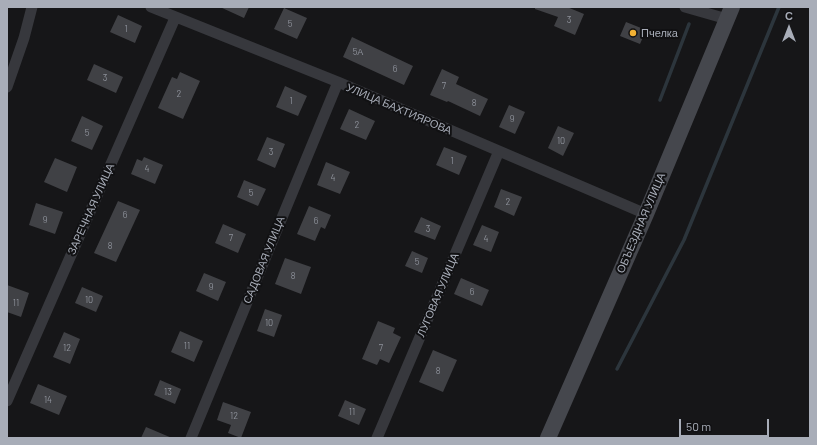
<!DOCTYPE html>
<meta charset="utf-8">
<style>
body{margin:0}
#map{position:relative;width:817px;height:445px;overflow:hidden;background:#161618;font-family:Barlow,sans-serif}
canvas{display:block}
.frame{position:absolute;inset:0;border:8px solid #a8adb8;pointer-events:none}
.north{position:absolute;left:769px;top:8px;width:40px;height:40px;-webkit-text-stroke:3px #111113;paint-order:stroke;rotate:0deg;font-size:11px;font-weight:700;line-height:16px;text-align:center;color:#a8adb8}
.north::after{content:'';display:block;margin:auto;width:14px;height:18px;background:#a8adb8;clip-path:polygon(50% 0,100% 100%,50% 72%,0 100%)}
.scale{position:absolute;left:679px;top:419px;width:90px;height:18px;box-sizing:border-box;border:2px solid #a8adb8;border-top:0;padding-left:5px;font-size:12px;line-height:14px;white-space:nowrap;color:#a8adb8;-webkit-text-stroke:3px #111113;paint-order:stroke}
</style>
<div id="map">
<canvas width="817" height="445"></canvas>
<div class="frame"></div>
<div class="north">С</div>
<div class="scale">50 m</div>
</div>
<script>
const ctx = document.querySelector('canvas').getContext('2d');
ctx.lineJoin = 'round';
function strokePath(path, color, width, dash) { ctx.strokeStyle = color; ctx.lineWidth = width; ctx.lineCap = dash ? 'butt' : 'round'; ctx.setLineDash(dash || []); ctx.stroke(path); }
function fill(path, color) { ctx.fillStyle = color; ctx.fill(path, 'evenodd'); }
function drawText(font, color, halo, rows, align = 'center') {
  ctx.font = font + ' Barlow,sans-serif'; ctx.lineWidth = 4; ctx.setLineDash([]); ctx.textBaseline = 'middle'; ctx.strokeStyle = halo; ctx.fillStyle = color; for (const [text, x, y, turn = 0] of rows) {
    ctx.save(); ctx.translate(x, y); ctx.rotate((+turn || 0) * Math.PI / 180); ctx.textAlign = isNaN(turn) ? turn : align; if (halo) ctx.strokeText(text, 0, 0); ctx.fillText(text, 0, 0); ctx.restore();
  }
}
const stream = new Path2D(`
 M660,100L689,24
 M617,369L684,240L779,7`);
const building = new Path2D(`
 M220,7H249L244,18Z
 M535,7H567L584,14L575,35L554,26L558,17L535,9Z
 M284,8L307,18L297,39L274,29Z
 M118,15L142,26L135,43L110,32Z
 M626,22L646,30L640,44L620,36Z
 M352,37L413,66L404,85L343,57Z
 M94,64L123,77L116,93L87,80Z
 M442,69L459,77L456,84L488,99L480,116L448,101L447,102L430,95Z
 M180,72L200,81L183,119L158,108L172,77L177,79Z
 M285,86L307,96L298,116L276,107Z
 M509,105L525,112L515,134L499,127Z
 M349,109L375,121L366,140L340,129Z
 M82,116L103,126L92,150L71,141Z
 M558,126L574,133L563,156L548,148Z
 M267,137L285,144L275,168L257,160Z
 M444,147L467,156L459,175L436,165Z
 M144,157L163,165L155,184L131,174L137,159L142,161Z
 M55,158L77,167L67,192L44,182Z
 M326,162L350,172L340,194L317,185Z
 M244,180L266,189L258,206L237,197Z
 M501,189L522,197L514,216L494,207Z
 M118,201L140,210L116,262L94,253Z
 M36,203L63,212L55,234L29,225Z
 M309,206L331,215L325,229L321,227L315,241L297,234Z
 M421,217L441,226L435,240L414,232Z
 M223,224L246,234L238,253L215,243Z
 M482,225L499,232L491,252L473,245Z
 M412,251L428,258L422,273L405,266Z
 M285,258L311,267L301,294L275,284Z
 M204,273L226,282L218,301L196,291Z
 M461,278L489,290L482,306L454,294Z
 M7,285L29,293L21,317L7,312Z
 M82,287L103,296L96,312L75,303Z
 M265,309L282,315L274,337L257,331Z
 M378,321L395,328L393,333L401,337L389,363L380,359L377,365L362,359Z
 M180,331L203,341L194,362L171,352Z
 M64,332L80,339L70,364L53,357Z
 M433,350L457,360L443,392L419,382Z
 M160,380L181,389L175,404L154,395Z
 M38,384L67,396L59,415L30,403Z
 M345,400L366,409L359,425L338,416Z
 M223,402L251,412L241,438L228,433L231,425L217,420Z
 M146,427L172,438H141Z`);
const minor = new Path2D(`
 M151,7L338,82L646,214
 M685,7L727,19
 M7,87L24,38L32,7
 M7,401L175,18
 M191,438L338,82
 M377,438L499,151`);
const secondary = new Path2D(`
 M548,438L646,214L732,7`);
const markers = [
 [633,33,4,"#f2b134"]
];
const numberNames = [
 ["3",569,20],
 ["5",290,24],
 ["1",126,29],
 ["5А",358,52],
 ["6",395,69],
 ["3",105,78],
 ["7",444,86],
 ["2",179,94],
 ["1",291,101],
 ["8",474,103],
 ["9",512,119],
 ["2",357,125],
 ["5",87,133],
 ["10",561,141],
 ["3",271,152],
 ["1",452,161],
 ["4",147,169],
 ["4",333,178],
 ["5",251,193],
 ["2",508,202],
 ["6",125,215],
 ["9",45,220],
 ["6",316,221],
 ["3",428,229],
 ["7",231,238],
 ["4",486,239],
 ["8",110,246],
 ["5",417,262],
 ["8",293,276],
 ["9",211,287],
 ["6",472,292],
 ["10",89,300],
 ["11",16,303],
 ["10",269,323],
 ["11",187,346],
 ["12",67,348],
 ["7",381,348],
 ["8",438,371],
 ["13",168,392],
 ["14",48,400],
 ["11",352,412],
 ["12",234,416]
];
const poiNames = [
 ["Пчелка",641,33]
];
const streetNames = [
 ["УЛИЦА БАХТИЯРОВА",399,109,23],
 ["ЗАРЕЧНАЯ УЛИЦА",91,209,-66],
 ["ОБЪЕЗДНАЯ УЛИЦА",641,223,-67],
 ["САДОВАЯ УЛИЦА",264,260,-68],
 ["ЛУГОВАЯ УЛИЦА",438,295,-67]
];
strokePath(stream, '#2c353c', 3.5);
fill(building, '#404145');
strokePath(minor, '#37383d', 11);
strokePath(secondary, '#45474d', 16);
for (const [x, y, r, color] of markers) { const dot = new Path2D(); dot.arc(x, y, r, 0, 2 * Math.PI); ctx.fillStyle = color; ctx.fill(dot); strokePath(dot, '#111113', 1.5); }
drawText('9px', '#8e929b', null, numberNames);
drawText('11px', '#a8adb8', '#111113', poiNames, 'left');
drawText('11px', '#a8adb8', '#111113', streetNames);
</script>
